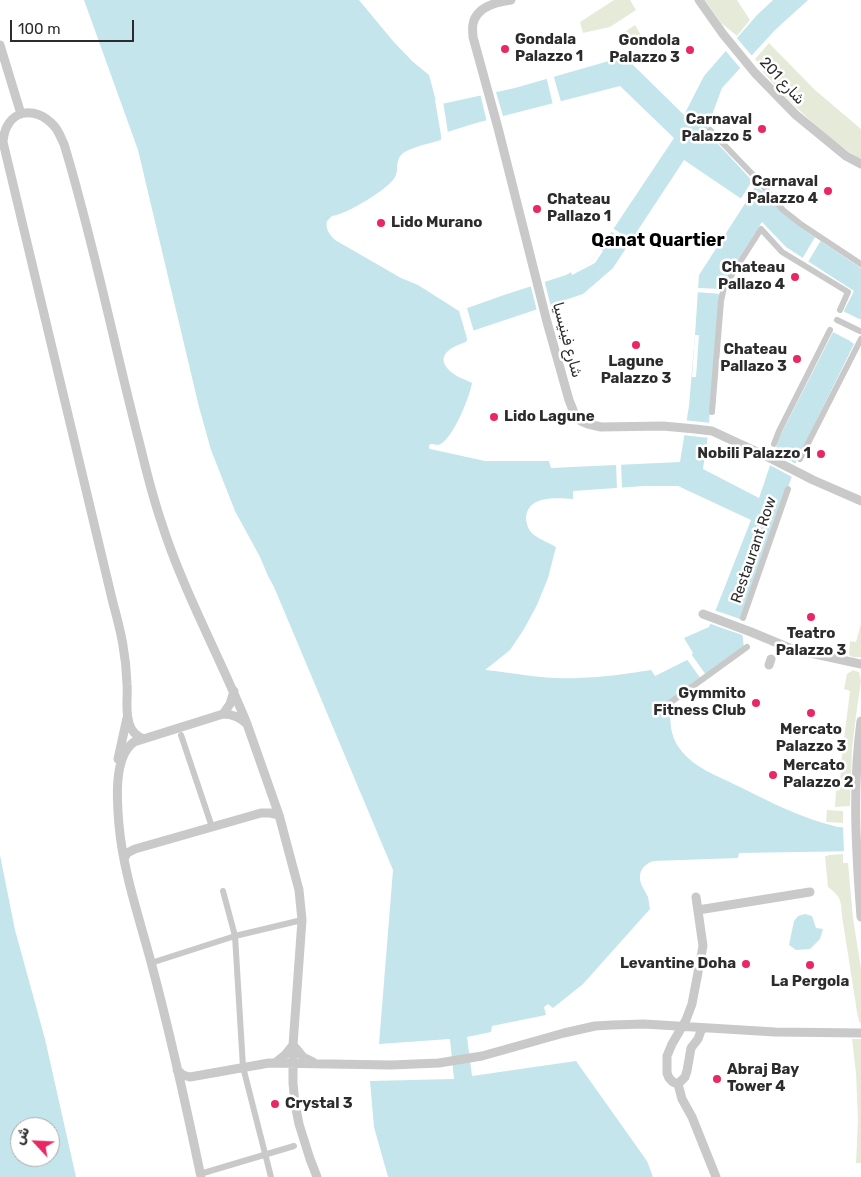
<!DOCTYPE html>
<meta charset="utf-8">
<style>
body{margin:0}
#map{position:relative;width:861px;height:1177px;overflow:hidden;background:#fff;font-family:Rubik,Cairo,sans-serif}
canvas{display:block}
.north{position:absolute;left:10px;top:1117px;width:50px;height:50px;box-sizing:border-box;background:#fff;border:1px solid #ababab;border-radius:50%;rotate:295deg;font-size:14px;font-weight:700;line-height:20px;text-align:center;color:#2c2c2c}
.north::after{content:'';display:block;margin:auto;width:18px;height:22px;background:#ea2762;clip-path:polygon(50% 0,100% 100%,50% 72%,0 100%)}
.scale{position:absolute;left:10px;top:20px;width:124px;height:22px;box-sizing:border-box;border:2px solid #2c2c2c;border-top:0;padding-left:6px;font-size:15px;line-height:18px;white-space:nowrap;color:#2c2c2c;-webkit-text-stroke:4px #fff;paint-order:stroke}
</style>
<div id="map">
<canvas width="861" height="1177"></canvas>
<div class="north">ش</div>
<div class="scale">100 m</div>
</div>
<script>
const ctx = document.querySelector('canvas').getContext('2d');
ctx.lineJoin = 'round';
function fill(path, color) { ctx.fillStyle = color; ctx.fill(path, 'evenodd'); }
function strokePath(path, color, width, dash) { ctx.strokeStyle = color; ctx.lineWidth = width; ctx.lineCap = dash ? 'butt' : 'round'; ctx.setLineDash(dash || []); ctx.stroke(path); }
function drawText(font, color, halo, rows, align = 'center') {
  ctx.font = font + ' Rubik,Cairo,sans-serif'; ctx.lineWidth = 5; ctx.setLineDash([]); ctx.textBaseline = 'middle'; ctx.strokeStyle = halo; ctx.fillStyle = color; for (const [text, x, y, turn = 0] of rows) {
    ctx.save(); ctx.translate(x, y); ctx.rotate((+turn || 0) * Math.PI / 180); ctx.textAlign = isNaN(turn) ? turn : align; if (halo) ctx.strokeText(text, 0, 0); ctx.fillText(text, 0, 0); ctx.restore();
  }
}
const green = new Path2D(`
 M614,0H630L636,10L610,27L583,33L580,22Z
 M705,0H737L750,20L737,36L721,23Z
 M635,25L645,42L636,48L626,31Z
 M769,43L815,90L861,129V160C824,136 792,105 763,72L764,70L755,59Z
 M861,624V657H853L849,655L850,641L856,642Z
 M853,670L859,672L861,681L856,716L852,748L850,806L835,807L836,791L840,790L841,763L850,691L844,689L847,674Z
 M827,810L843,811V823L826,822Z
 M843,854V863H848L853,918L861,969V1024L859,1021L857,1012L842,916C841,900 841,897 828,887L825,856H828V855Z
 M852,1039H861V1163H856L858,1120L856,1073Z`);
const water = new Path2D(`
 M84,0H359L393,41L412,61L429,75L437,105L515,88L626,56L628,60L684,115L704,76L757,15L773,0H808L775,30L722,88L706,131L758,187L801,228L861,268V318L850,341L854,344L796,462L792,476L741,621L744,648L668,702L670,705C670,721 670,737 680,749C694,768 718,776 738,786C770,802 803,819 838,827C845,828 854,827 861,827V851L739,853L738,858L653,861C641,866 637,874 642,886C644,890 646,893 648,897C649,901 649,905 650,909L583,984L553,1008L548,1004L544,1007L546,1015L492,1026L491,1032L467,1037L472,1076L576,1061L647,1161L653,1177H388L374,1127L370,1081L454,1079L450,1039L379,1044L393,870L274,587L268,576L260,557L235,511L211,450L199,407L138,150ZM620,86L674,138L592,261L566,275L504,295L459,311L418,285L401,278L335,240C330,235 325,229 327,221L332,216C345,215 389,189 395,177C399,170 395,162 401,155C407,148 431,143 441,140V134L476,123ZM684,160L746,202L699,275L695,335L689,406L680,462L551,468L549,461H485L430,449L429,448V445L431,444C432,444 437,445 438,445C452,442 470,396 472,383C464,379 454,376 448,369C435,354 454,346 466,342L467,340L466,333L583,294L613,268ZM762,222L786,247L854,291L780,436L759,498L703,469L708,435L719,298L721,286ZM644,486H678L751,520L709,627L684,638L693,653L687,660L655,676L651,670C627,674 603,677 578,678C547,680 516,673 485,670L510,650L524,629L537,605L548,578L556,547C548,542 537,539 531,532C528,529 526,522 526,517C529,495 556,498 573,499V491Z
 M0,855L15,930L45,1039L76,1177H0ZM20,1127H50V1157H20Z
 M805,914L812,916L816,928L823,929L820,939L810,949L796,950L789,945L794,921L798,916Z`);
const pier = new Path2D(`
 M735,36L753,57L742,70L724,49Z
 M553,74L561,102L553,105L546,76Z
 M495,89L504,119L487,123L480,93Z
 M435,100H438V102L443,101L448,133L441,135Z
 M752,181L757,184L743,204L740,200Z
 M611,227L634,242L631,246L609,230Z
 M815,237L821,240L808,262L802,259Z
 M600,249L603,251L595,263L572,275L571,272L592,261Z
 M544,279L551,307L537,311L530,283Z
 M696,288L723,289L722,294L695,292Z
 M467,308L474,332L466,335L459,311Z
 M841,310L861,320V324L853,340L856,342V344L831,331Z
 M695,335H699L696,377H692Z
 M684,420L711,423L710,438L682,435Z
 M773,451L798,465L794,478L768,464Z
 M616,462H621L622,490L617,491Z
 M714,610L743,620L745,636L708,623Z
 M689,651L706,675L701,679L686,658L690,653Z
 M843,825H861V854H844Z`);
const pedestrian = new Path2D(`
 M710,130L757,179L783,210L802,225L861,264
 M837,320L860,331
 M712,412L721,301L724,287L761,229L782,252L848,292L840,310
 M774,444L779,431L830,330
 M800,459L861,339
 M743,618L788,489
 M671,702L747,647
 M181,735L212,827
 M223,891L235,936L243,1067L271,1177
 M151,963L235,936L302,920
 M200,1174L294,1146`);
const minor = new Path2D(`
 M511,0C496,2 476,7 473,24C472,28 473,33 473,37L498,128L547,322L569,400L575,415L581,421L588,424L601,427L663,426L695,429L712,431L764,455L813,480L861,501
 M699,0L723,34L755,73L796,115L846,156L861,164
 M0,45L21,114
 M703,614L751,632L792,649L861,664
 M769,665L771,659
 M223,714L230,704L234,691
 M861,721C852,788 856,850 861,917
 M144,739C136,736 131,731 129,723C125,710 128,696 127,684C126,654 121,632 113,603L3,142C5,110 35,103 55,127C59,132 61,138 64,144C94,243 114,345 140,445C146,470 152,494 160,518C182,589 219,655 247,724
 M118,759L127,718
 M124,859L127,853L135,849L261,813H270L279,815
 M696,897L703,946L692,1004L686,1020L672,1044L667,1056V1073L669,1078L673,1082L678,1084L682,1099L692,1117L716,1177
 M698,910L810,892
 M275,1063L285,1055L293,1045L303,1057L313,1062
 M177,1070L183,1075L190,1077L269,1063L391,1065L439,1063L482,1056L564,1033L595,1026L612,1025L644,1024L775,1032L861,1033
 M678,1084L685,1077L687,1071L691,1048L698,1039L702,1028
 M201,1177C186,1105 170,1033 151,962C139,917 123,871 119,825C117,802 113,757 134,742L223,714C233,714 240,717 247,724L279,815L299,890L302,920L293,1045V1083L295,1104L299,1124L310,1159L317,1177`);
const markers = [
 [505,49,5,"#ea2762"],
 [690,50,5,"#ea2762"],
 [762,129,5,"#ea2762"],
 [828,191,5,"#ea2762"],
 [537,209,5,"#ea2762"],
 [381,223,5,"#ea2762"],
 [795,277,5,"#ea2762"],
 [636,345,5,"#ea2762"],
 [797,359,5,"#ea2762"],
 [494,417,5,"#ea2762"],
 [821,454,5,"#ea2762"],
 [811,617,5,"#ea2762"],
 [756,703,5,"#ea2762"],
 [811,713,5,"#ea2762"],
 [773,775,5,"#ea2762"],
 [746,964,5,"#ea2762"],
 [810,965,5,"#ea2762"],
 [717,1079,5,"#ea2762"],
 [275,1104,5,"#ea2762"]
];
const poiNames = [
 ["Gondala",515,40,"left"],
 ["Palazzo 1",515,57,"left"],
 ["Gondola",680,41],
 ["Palazzo 3",680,58],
 ["Carnaval",752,120],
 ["Palazzo 5",752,137],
 ["Carnaval",818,182],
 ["Palazzo 4",818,199],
 ["Chateau",547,200,"left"],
 ["Pallazo 1",547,217,"left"],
 ["Lido Murano",391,223,"left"],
 ["Chateau",785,268],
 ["Pallazo 4",785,285],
 ["Chateau",787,350],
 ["Pallazo 3",787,367],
 ["Lagune",636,362,"center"],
 ["Palazzo 3",636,379,"center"],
 ["Lido Lagune",504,417,"left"],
 ["Nobili Palazzo 1",811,454],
 ["Teatro",811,634,"center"],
 ["Palazzo 3",811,651,"center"],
 ["Gymmito",746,694],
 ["Fitness Club",746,711],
 ["Mercato",811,730,"center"],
 ["Palazzo 3",811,747,"center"],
 ["Mercato",783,766,"left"],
 ["Palazzo 2",783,783,"left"],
 ["Levantine Doha",736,964],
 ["La Pergola",810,982,"center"],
 ["Abraj Bay",727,1070,"left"],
 ["Tower 4",727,1087,"left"],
 ["Crystal 3",285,1104,"left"]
];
const streetNames = [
 ["شارع 201",782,81,47],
 ["شارع فينيسيا",567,340,75],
 ["Restaurant Row",754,550,-71]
];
const quarterNames = [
 ["Qanat Quartier",658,241]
];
fill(green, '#e6ebd9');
fill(water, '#c4e5ec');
fill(pier, '#fff');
strokePath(pedestrian, '#c9c9c9', 6);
strokePath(minor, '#c9c9c9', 9);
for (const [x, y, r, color] of markers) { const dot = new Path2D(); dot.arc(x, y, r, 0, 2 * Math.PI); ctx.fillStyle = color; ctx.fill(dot); strokePath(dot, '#fff', 2); }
drawText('bold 15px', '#2c2c2c', '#fff', poiNames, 'right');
drawText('15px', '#2c2c2c', '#fff', streetNames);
drawText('bold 18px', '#000', '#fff', quarterNames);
</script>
